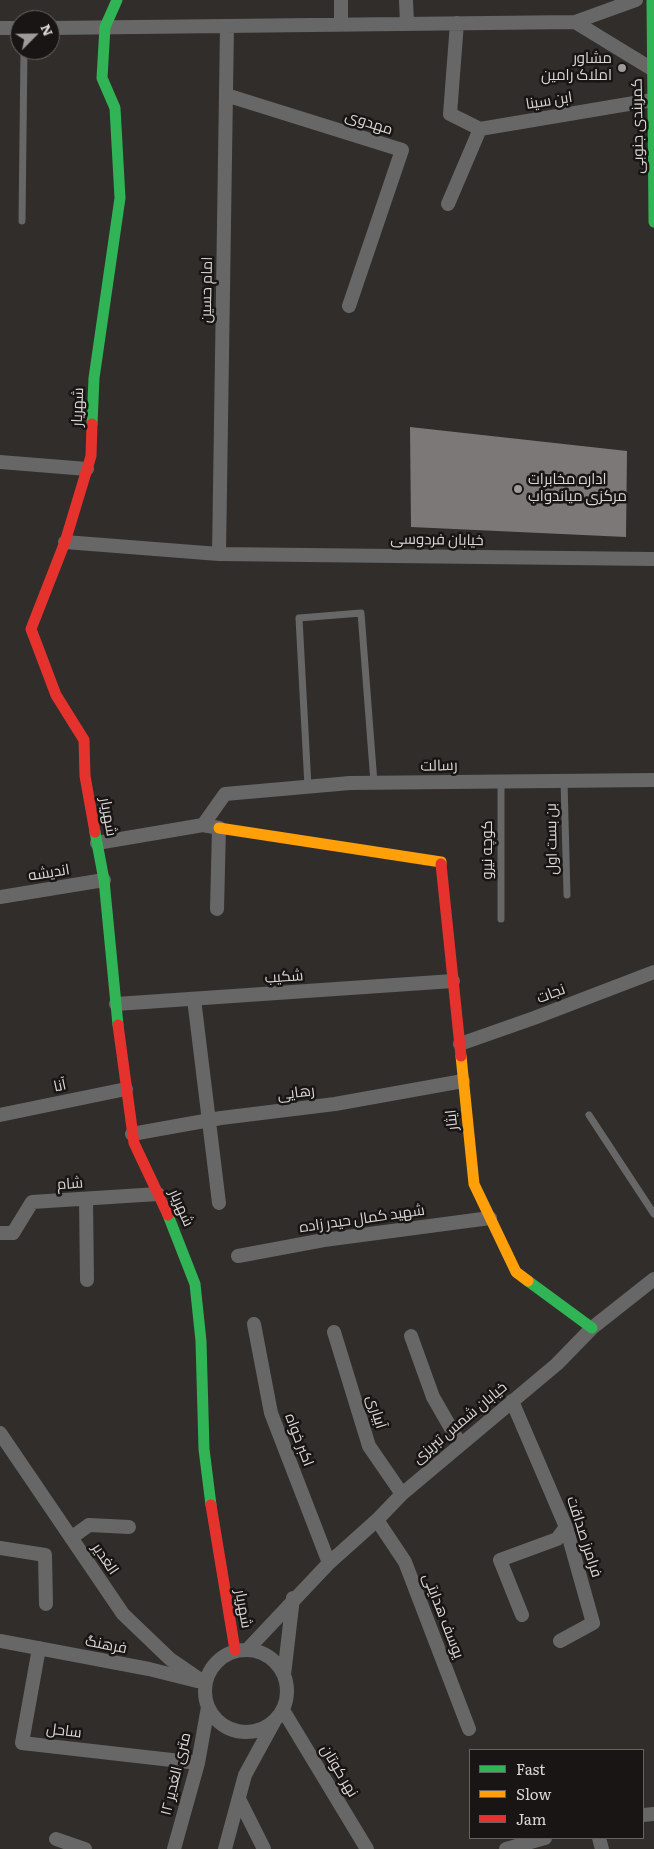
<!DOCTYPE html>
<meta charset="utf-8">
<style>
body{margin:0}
#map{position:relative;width:654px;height:1849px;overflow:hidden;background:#302d2b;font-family:Literata,serif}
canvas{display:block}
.legend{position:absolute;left:469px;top:1749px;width:175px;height:90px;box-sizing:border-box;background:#181514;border:1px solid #666361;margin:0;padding:6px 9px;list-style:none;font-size:15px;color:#dad7d5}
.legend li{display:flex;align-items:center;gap:10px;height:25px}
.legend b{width:25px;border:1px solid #666361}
.north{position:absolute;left:10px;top:10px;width:50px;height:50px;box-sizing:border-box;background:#181514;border:1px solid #666361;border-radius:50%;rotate:67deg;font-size:14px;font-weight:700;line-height:20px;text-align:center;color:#dad7d5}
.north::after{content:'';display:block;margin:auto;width:18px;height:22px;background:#9e9c9a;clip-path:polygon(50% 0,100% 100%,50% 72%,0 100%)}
</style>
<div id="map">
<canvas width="654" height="1849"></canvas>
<ul class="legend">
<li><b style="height:6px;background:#30b455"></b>Fast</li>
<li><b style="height:6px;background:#ff9f0a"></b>Slow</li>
<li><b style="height:6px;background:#e5322d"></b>Jam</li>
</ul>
<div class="north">N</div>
</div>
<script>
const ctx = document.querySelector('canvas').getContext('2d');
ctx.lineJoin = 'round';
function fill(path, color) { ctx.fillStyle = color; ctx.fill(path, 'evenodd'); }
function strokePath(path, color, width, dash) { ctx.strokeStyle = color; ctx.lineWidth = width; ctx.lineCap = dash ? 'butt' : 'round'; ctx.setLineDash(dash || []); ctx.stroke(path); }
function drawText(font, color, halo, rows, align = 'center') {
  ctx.font = font + ' Literata,Cairo,serif'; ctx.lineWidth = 5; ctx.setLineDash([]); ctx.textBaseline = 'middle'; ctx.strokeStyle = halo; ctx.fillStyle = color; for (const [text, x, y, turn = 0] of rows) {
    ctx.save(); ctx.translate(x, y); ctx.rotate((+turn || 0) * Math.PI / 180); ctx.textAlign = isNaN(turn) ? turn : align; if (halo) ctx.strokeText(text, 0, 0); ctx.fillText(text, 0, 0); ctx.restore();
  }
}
const building = new Path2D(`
 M410,427L627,451L626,537L411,527Z`);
const lane = new Path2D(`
 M22,221L24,50
 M564,781L567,895
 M501,782V919
 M308,787L299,618L361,613L374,783
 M589,1115L654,1214`);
const street = new Path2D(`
 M406,0L407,24
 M636,0L575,22L652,69
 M341,24V0
 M0,28H20
 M50,28L575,22
 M226,95L402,150L349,306
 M480,129L652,100
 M448,204L480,129L450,114L457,23
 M0,462L87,469
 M65,542L219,554L654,559
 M219,554L227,26
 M203,825L225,794L350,783L654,780
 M97,843L203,825L219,828L217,909
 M0,897L104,880
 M194,999L219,1203
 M116,1004L453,981
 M460,1044L534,1018L654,972
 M0,1115L126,1089
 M132,1134L221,1118L335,1104L463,1081
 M86,1199L87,1280
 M0,1233H13L32,1202L158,1194
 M238,1256L324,1240L490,1218
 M254,1324L271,1413L329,1563
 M334,1332L369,1446L402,1494
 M411,1336L433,1397L460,1444
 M512,1401L566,1527L593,1623L560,1641
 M0,1433L123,1614L170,1659L205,1683
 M377,1520L405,1562L469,1729
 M71,1538L89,1525L129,1527
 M0,1548L45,1555L46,1604
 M522,1615L500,1560L557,1539L566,1527
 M0,1641L149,1669L197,1681
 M39,1648L22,1743L198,1763
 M205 1691a41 41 0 1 1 82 0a41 41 0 1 1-82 0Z
 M247,1650L329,1563L377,1520L402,1494L557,1364L592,1328L654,1279
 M284,1675L293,1598
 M283,1710L367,1849
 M239,1799L264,1849
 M643,1815L654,1814
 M599,1838L602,1849
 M56,1839L85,1849
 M174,1849L198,1763L208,1707
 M225,1849L245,1775L274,1722
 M506,1849L545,1838`);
const fast = new Path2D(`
 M652,0L654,222
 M92,424L94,378L120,198L115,108L102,78L105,27L117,0
 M95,832L104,880L118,1025
 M168,1215L195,1284L201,1341L204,1449L211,1505
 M528,1281L592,1328`);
const slow = new Path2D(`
 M219,828L441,862V864
 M461,1056L474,1184L516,1272L528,1281`);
const jam = new Path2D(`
 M92,424L91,456L65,542L31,629L56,695L84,740L85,776L95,832
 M441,864L461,1056
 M118,1025L134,1143L168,1215
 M211,1505L235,1650`);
const markers = [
 [622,68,5,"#9e9c9a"],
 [518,489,5,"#9e9c9a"]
];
const poiNames = [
 ["مشاور",612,59],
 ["املاک رامین",612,76],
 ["اداره مخابرات",528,480,"left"],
 ["مرکزی میاندواب",528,497,"left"]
];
const streetNames = [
 ["ابن سینا",549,101,-9],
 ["مهدوی",369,123,18],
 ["کمربندی جنوبی",638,126,-91],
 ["امام حسین",207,290,-89],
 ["شهریار",78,407,-88],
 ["خیابان فردوسی",437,540,1],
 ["رسالت",439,766,-1],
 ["شهریار",108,817,80],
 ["بن بست اول",552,839,-91],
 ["کوچه نیرو",488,850,-90],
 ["اندیشه",49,873,-9],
 ["شکیب",284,977,-4],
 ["نجات",551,994,-21],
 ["آنا",60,1086,-12],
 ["رهایی",296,1093,-7],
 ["ایثار",452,1120,-96],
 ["شام",70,1184,-4],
 ["شهریار",181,1208,66],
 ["شهید کمال حیدر زاده",362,1219,-8],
 ["آبیاری",376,1412,73],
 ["خیابان شمس تبریزی",460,1423,-40],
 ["اکبر خواه",299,1440,69],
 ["فرامرز صداقت",584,1537,72],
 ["الغدیر",105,1559,56],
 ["شهریار",243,1609,80],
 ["یوسف هدایتی",443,1616,69],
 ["فرهنگ",106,1645,11],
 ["ساحل",64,1731,7],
 ["نهر کوتان",339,1771,59],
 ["۱۲ متری الغدیر",176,1774,-76]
];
fill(building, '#7b7877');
strokePath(lane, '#666766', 7);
strokePath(street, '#666766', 14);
strokePath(fast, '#30b455', 11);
strokePath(slow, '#ff9f0a', 11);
strokePath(jam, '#e5322d', 11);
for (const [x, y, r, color] of markers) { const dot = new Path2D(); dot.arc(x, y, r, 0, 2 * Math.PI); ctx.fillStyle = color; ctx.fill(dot); strokePath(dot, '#181514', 2); }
drawText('15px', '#dad7d5', '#181514', poiNames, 'right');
drawText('15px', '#dad7d5', '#181514', streetNames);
</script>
